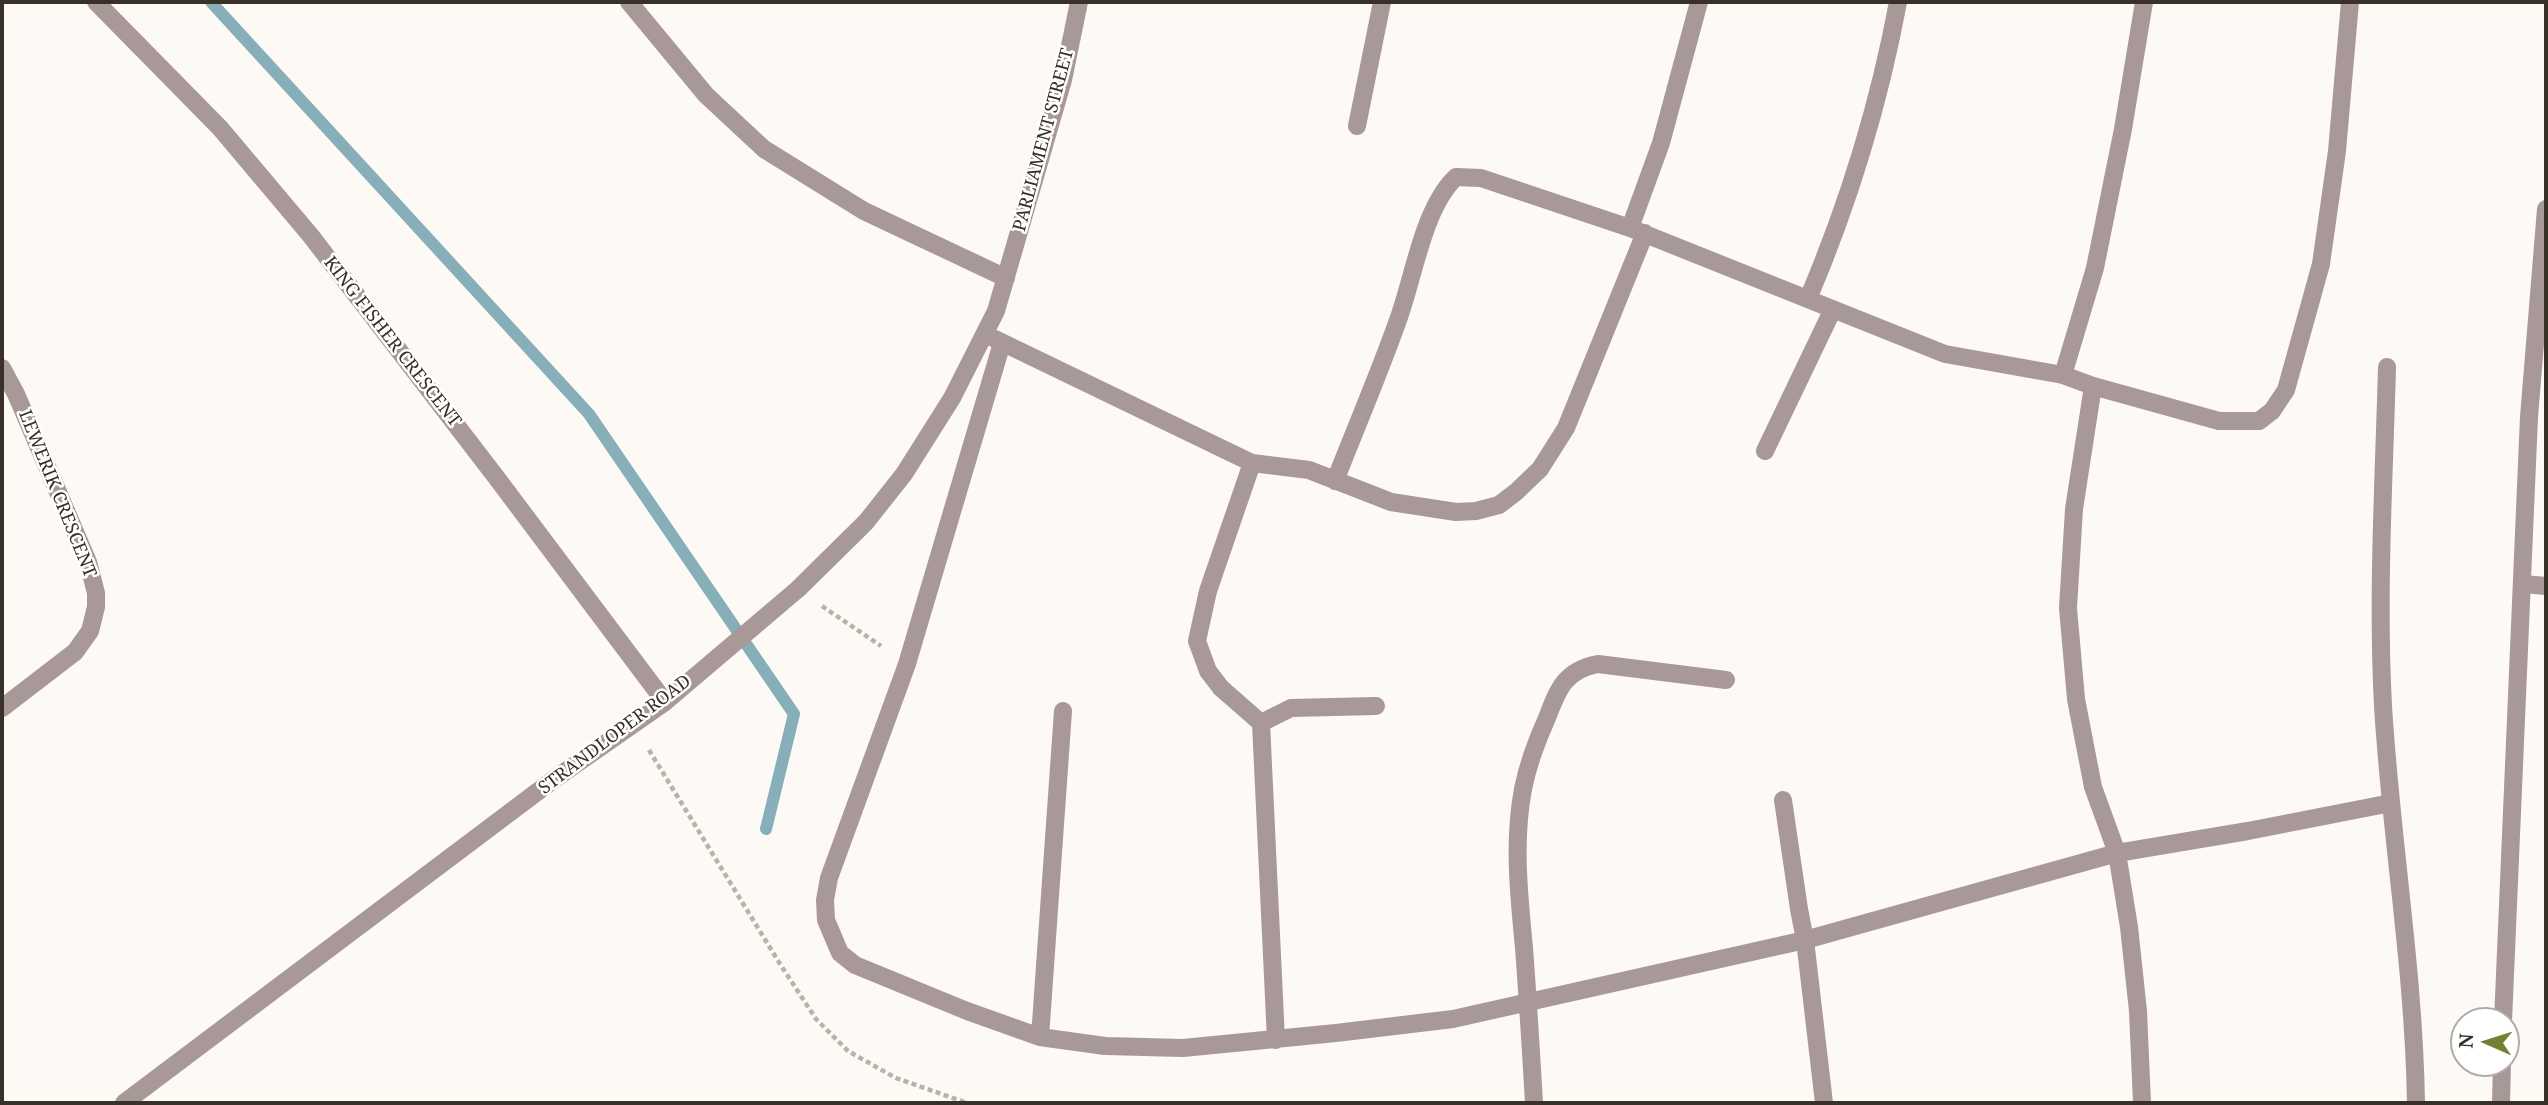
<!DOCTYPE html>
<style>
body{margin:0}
#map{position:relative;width:2548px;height:1105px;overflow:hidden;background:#fdf9f4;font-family:"Noto Serif",serif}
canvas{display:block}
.frame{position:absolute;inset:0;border:4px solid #393127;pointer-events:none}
.north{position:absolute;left:2450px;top:1007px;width:70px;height:70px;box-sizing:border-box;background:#fff;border:2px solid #b0ada9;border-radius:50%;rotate:273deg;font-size:19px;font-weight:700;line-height:28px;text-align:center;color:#393127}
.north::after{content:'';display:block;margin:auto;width:24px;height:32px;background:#718333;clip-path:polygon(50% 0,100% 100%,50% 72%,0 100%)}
</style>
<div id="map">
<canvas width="2548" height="1105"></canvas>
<div class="frame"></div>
<div class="north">N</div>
</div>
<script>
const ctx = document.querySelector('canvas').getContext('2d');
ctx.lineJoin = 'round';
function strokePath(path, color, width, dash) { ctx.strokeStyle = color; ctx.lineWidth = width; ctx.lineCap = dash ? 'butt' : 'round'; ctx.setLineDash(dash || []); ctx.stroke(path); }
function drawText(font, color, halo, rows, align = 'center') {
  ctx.font = font + ' "Noto Serif",serif'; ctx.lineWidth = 5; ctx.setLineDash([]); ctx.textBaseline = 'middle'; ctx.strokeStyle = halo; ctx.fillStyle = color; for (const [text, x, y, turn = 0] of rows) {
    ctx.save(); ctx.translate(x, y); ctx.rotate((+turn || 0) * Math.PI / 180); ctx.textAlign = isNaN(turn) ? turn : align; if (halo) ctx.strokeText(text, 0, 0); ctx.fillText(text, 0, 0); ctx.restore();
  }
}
const stream = new Path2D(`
 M211,2L589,414L794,714L766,829`);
const path = new Path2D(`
 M822,606L881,646
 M649,750L780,964L816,1019L848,1051L896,1078L967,1103`);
const minor = new Path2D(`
 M96,2L220,128L311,236L496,477L665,702
 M629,2L706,95L764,149L864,211L1006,278
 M1357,126L1382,2
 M1630,228L1661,143L1699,2
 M1808,299C1849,202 1879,105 1898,2
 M995,339L1252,463L1309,470L1391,502L1456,512L1476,511L1499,505L1516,492L1540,469L1566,428L1645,233
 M1002,343L907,664L829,878L825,900L826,920L840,953L855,965L967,1011L1040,1037L1105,1046L1183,1048L1336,1033L1453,1019L1805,940L2117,853L2248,831L2391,803
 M2387,367C2384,480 2377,593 2383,706C2391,839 2414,970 2416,1103
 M2,368L16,394L88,562L96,593V607L90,631L75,652L2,708
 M2063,375L2095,268L2123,129L2144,2
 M2093,386L2074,509L2068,608L2076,699L2093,787L2117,853L2129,927L2138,1011L2142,1103
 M1765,451L1833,309
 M1252,463L1208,591L1197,641L1208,671L1221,688L1261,723L1276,1040
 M1335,481C1356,427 1379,374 1398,320C1414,277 1423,208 1456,177L1481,178L1630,228L1945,354L2063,375L2093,386L2219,421H2259L2272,411L2286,390L2321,264L2337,151L2350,2
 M2523,584L2546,586
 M1261,723L1291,708L1376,706
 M1783,800L1799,909L1805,940L1824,1103
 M2503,1021L2529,417L2546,209
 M1040,1037L1063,711
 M124,1103L553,780L665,702L798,589L866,522L904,474L952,398L996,311L1063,80L1079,2
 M1534,1103C1531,1052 1528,1000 1524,948C1519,895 1513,842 1523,789C1528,764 1537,740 1547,718C1558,689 1565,670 1598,664L1726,680
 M2501,1103L2502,1063`);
const streetNames = [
 ["PARLIAMENT STREET",1044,140,-75],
 ["KING FISHER CRESCENT",392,342,52],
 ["LEWERIK CRESCENT",57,494,68],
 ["STRANDLOPER ROAD",615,735,-37]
];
strokePath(stream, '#86afb9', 12);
strokePath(path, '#b7b2ab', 4.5, [5, 3.5]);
strokePath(minor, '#a89897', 18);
drawText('18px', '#393127', '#fff', streetNames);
</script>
